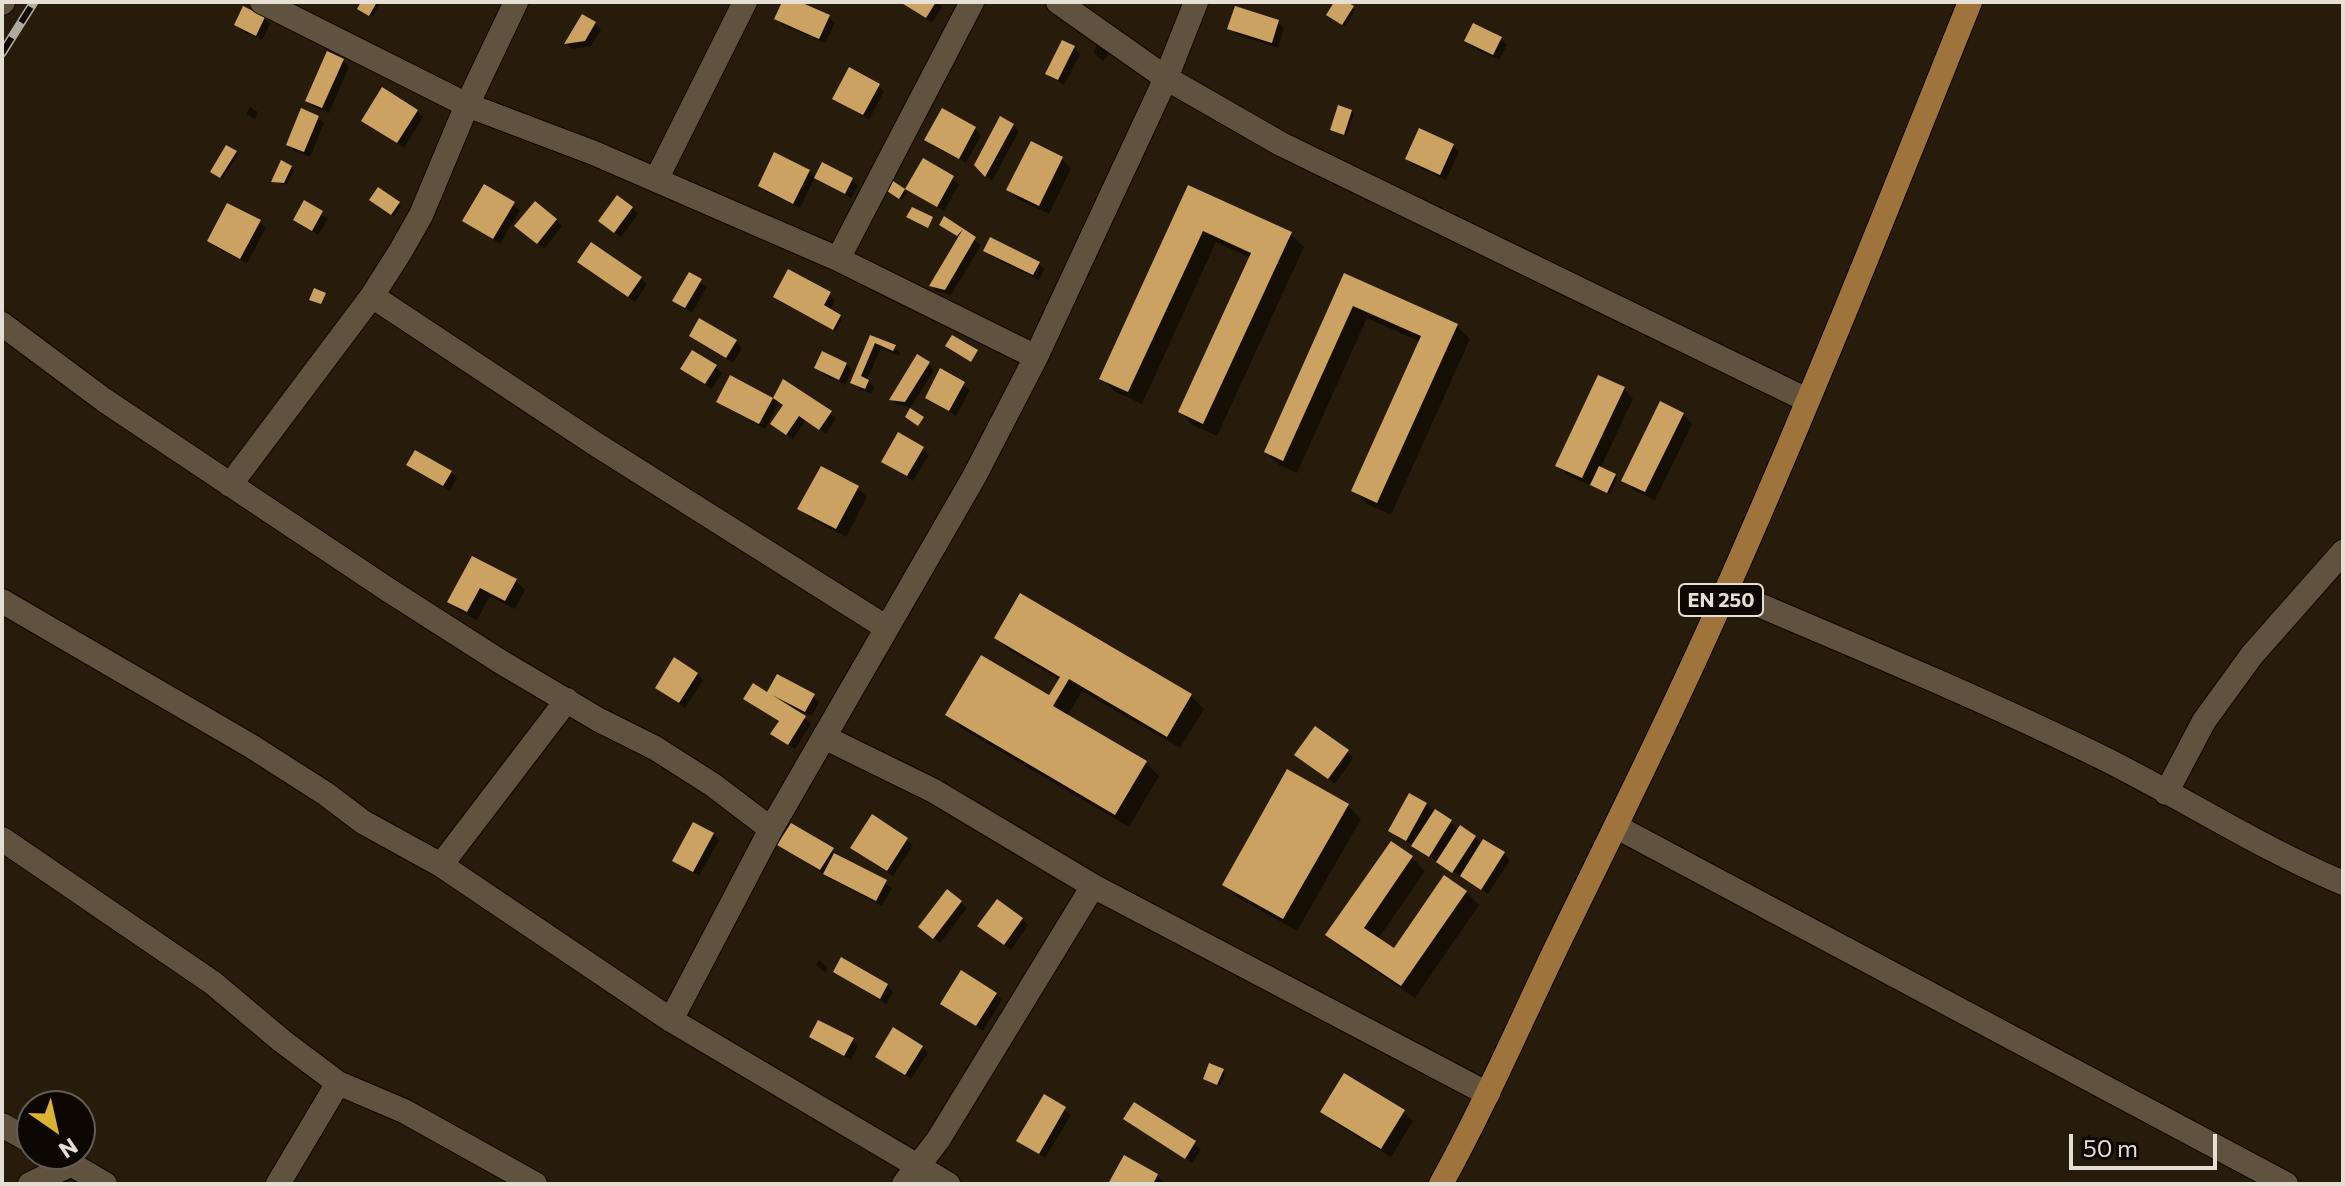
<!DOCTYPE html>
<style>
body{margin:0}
#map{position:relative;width:2345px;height:1186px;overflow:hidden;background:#271c0b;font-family:Commissioner,sans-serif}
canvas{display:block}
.frame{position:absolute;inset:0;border:4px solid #e5ded3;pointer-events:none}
.north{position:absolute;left:16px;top:1090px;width:80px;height:80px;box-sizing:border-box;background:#0c0703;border:2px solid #635d56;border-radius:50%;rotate:146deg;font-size:22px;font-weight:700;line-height:32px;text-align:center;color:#e5ded3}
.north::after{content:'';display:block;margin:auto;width:28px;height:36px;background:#dcb233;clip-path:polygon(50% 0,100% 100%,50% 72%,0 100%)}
.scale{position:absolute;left:2069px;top:1134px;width:148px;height:36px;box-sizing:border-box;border:4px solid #e5ded3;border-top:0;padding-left:10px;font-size:24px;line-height:28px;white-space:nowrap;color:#e5ded3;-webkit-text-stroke:6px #0c0703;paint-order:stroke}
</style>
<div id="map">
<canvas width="2345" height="1186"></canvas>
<div class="frame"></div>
<div class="north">N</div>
<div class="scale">50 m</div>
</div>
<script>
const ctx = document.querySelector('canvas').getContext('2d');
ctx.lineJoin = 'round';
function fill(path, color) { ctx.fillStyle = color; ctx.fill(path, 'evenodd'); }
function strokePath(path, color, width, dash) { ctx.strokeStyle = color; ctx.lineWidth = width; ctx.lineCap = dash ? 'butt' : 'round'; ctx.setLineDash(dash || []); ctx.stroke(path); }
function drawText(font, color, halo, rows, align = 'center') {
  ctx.font = font + ' Commissioner,sans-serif'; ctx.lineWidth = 8; ctx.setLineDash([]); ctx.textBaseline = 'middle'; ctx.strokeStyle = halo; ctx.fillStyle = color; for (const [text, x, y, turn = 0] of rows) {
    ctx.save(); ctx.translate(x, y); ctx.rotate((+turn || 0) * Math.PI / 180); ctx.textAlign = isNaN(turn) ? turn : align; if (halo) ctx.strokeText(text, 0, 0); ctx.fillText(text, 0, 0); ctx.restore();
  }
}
const shadow = new Path2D(`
 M364,2H381L372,17L362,11Z
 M784,2H795L829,17L835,23L825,43L783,25L776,19Z
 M903,2H937L942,7L932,23Z
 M1337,2H1344L1355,10L1345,26L1331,17Z
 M264,18L270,24L262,40L242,31L236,25Z
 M1278,22L1284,28L1278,48L1236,34L1230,28Z
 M595,23L601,30L591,46L572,49L567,44Z
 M1501,39L1507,45L1499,60L1472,47L1466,41Z
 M1097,43L1109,54L1103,61L1094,53Z
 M1074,48L1080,54L1064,85L1047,74Z
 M343,61L349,67L329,113L314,107L308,101Z
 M878,85L884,91L869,120L834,98Z
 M250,107L258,112L255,120L246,114Z
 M417,111L423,117L404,148L364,121Z
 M1351,111L1354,114L1346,136L1334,132L1332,129Z
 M318,117L324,123L310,157L294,151L288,144Z
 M1013,125L1019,131L992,181L976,165Z
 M975,129L981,135L966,163L933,146L927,139Z
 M1453,146L1459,152L1446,180L1413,165L1407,159Z
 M235,152L238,155L223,179L215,174Z
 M1062,159L1071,169L1049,214L1018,199L1009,190Z
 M924,161L959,184L944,211L909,190L902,200L889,191L891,182L906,192Z
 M291,167L294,170L286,185L273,181Z
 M809,171L815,177L800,208L766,192L760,186Z
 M817,177L852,180L858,186L851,198L823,183Z
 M485,187L520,210L500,244L465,221Z
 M1189,188L1290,234L1304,247L1217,436L1193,425L1180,412L1251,258L1216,242L1142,404L1114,391L1101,378Z
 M374,202L399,204L401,206L394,216Z
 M305,203L328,219L318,235L295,219Z
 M632,208L638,214L621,237L606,226Z
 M556,220L562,226L544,249L523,232Z
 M260,222L266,228L247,263L215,247L209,241Z
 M944,227L961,231L981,245L951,295L937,291L931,285L960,237Z
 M986,251L1038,263L1044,269L1039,280L992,257Z
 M586,268L641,278L647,284L635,302Z
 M690,275L707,287L692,313L675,301Z
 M1345,276L1457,326L1470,339L1391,515L1367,504L1354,491L1421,342L1367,318L1297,473L1279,465L1266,452Z
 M829,294L835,300L830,311L842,319L836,331L782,303L775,297Z
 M691,336L736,342L742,348L733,363Z
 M871,337L894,347L900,353L899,356L881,348L867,380L874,387L871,394L859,389L853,382Z
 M846,364L852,370L845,385L823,374L817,368Z
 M928,364L934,370L911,407L897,405L892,399Z
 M715,367L722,373L712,389L683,369Z
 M941,371L970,390L956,416L927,397Z
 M731,378L773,400L784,382L836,418L826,434L806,420L793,439L779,429L785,406L779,402L765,429L725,407L718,401Z
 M1624,389L1633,399L1600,469L1617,478L1610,494L1567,475L1558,466Z
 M1683,414L1692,424L1655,500L1633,490L1624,480Z
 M922,449L929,455L913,481L883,461Z
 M409,465L451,472L457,478L450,491Z
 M858,488L867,497L846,537L810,518L800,508Z
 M473,558L516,581L525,590L515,609L490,596L477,620L459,611L450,601Z
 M996,637L1191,696L1204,709L1180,748L1082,691L1067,716L1146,763L1159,776L1129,827L961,728L948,714L1049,698L1060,680L1009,650Z
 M697,674L703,680L685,708L657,688Z
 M768,694L813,696L819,702L812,716L798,710L796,712L811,724L795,749L773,734L780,722L746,699Z
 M1347,752L1353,758L1335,784L1303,760Z
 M1426,804L1459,830L1475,838L1482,845L1504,854L1510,860L1488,894L1390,831Z
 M1348,806L1361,819L1297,931L1237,897L1224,884Z
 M873,817L913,845L893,876L859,853Z
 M713,834L719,840L699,876L675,860Z
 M1391,844L1412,858L1425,871L1378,939L1394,951L1466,892L1479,905L1415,998L1341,948L1328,934Z
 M780,845L832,850L892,888L882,906L832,880Z
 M961,902L967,908L940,943L926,933Z
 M1022,919L1028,925L1011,950L980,926Z
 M819,960L827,967L826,973L816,965Z
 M836,972L887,985L893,992L886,1004Z
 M996,994L1002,1000L983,1031L943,1004Z
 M812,1037L852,1040L858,1046L851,1060L818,1043Z
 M921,1047L928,1053L911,1079L878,1056Z
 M1223,1071L1225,1074L1220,1086L1208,1081Z
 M1045,1096L1071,1115L1045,1158L1019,1140Z
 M1135,1105L1201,1149L1192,1163L1132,1125Z
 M1323,1112H1403L1413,1121L1391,1157L1332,1121Z
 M1157,1176L1166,1184H1110Z`);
const building = new Path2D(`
 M361,2H377L369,16L357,9Z
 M782,2H800L830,15L819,39L774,19Z
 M900,2H936L926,18Z
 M1334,2H1347L1354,6L1342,25L1326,15Z
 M243,6L265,17L256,36L234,25Z
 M1235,6L1279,20L1272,43L1227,29Z
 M582,14L596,22L585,41L564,44Z
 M1473,23L1502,37L1493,55L1464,41Z
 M1062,40L1075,46L1058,80L1045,74Z
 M327,51L344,59L322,108L305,101Z
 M849,67L880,84L863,115L832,99Z
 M382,87L418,110L397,143L361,121Z
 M1338,105L1352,110L1344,135L1330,130Z
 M301,108L319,116L304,152L286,145Z
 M942,108L976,127L959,159L924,140Z
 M1000,116L1014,124L985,177L974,165Z
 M1419,128L1454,144L1440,175L1405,159Z
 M1031,141L1063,157L1039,206L1006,190Z
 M226,145L237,151L220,178L210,172Z
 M774,152L810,170L793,204L758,186Z
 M923,158L954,176L937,207L905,189Z
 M281,160L292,166L284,183L271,182Z
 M822,162L853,178L845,194L814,178Z
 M890,179L905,189L899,199L884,189Z
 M484,184L515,202L493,239L462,221Z
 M1188,185L1292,232L1203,424L1178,412L1251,253L1203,231L1128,392L1099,379Z
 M378,187L400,202L391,215L369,200Z
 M617,195L633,207L614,233L598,221Z
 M304,200L323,211L312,231L293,220Z
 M535,201L557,219L537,244L514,226Z
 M227,203L261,220L240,259L207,241Z
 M912,207L933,217L928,228L906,217Z
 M944,216L976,237L945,290L929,286L963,229L957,236L939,225Z
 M990,237L1040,262L1033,275L983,251Z
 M591,242L642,277L628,297L577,262Z
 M788,269L831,292L824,305L841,315L833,330L773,297Z
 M689,272L702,279L685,308L672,301Z
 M1344,273L1458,324L1377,503L1351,491L1421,336L1353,306L1283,461L1264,452Z
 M314,288L326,293L321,304L309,300Z
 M699,318L737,340L726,358L689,336Z
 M870,335L896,345L893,351L875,343L861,376L869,380L865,389L850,383Z
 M952,335L978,350L971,362L945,346Z
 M692,350L717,365L705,384L680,369Z
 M822,351L847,363L839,380L814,368Z
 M917,354L930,362L905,402L889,400Z
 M940,368L965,382L949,411L925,398Z
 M730,375L773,398L759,424L716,402Z
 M1598,375L1625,387L1582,478L1555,466Z
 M783,379L832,411L819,430L799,416L786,435L770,424L783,405L773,398Z
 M1660,401L1684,413L1645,492L1621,481Z
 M910,408L924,417L918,426L905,417Z
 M898,432L924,447L907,476L881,462Z
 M415,450L452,471L443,486L406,465Z
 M821,466L859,486L836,529L797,509Z
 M1599,466L1616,474L1607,493L1590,485Z
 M472,556L517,579L505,601L480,588L467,612L447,602Z
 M1020,593L1192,694L1167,737L1069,679L1053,706L1147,761L1115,815L945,715L981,655L1049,695L1060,677L994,638Z
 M674,657L698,673L679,703L655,688Z
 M777,674L815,694L805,712L772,695L806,716L788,745L770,734L779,721L743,699L753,683L767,692Z
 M1315,726L1349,750L1328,779L1294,755Z
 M1287,769L1349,804L1283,919L1222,885Z
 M1409,793L1427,803L1406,841L1388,831Z
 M1435,809L1452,820L1429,857L1411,846Z
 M872,814L908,838L887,871L850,848Z
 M693,822L714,833L693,872L672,861Z
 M791,823L834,848L820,870L777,845Z
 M1460,825L1476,836L1452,873L1436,862Z
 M1483,839L1505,852L1481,890L1460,876Z
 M1391,841L1413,856L1364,928L1394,948L1444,875L1467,891L1401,986L1325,935Z
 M834,853L887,880L876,901L823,874Z
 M947,889L962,901L933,939L918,927Z
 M997,899L1023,918L1004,945L977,926Z
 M841,957L888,984L880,999L833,972Z
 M961,970L997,993L976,1026L940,1004Z
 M818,1020L854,1038L844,1056L809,1037Z
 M893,1027L923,1046L905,1075L875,1057Z
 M1209,1063L1224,1069L1217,1085L1203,1079Z
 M1344,1073L1405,1110L1381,1149L1320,1112Z
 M1044,1094L1066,1107L1039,1154L1016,1141Z
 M1134,1102L1196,1141L1185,1159L1123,1119Z
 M1124,1155L1158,1174L1153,1184H1108Z`);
const minor = new Path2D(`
 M262,2L467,105L594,153L838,259L1036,357
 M1058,2L1166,78L1281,144L1807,400
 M2,3L3,2
 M656,180L745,2
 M838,259L972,2
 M372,296L594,443L887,628
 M2,324L104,400L387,589L501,662L599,720L655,748L713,785L771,829
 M230,485L372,296L400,252L421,215L467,105L516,2
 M1726,591C1853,645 1981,698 2105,759C2185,799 2260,848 2343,883
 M2,601L251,746L326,794L363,822L441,865L671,1020L948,1184
 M824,737L934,791L1093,886L1488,1094
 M2166,793L2204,721L2252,655L2343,552
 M1617,827L2286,1184
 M2,839L213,983L282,1041L338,1083L404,1111L535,1184
 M441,865L567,700
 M671,1020L771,829L974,477L1036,357L1166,78L1196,2
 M2,1125L32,1142
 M54,1154L105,1184
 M30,1184L72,1164
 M278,1184L338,1083
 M904,1184L938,1140L1093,886`);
const primary = new Path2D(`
 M1441,1184C1484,1106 1519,1025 1558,944C1615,827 1673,711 1726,591C1812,397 1891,199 1970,2`);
const rail = new Path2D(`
 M2,53L34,2`);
const shields = [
 [1721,600,84]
];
const shieldNames = [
 ["EN 250",1721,600]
];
fill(shadow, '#0007');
fill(building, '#cca262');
strokePath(minor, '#0f0600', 26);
strokePath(primary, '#0f0600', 26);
strokePath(minor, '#5f5340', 24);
strokePath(primary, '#9f743c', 24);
strokePath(rail, '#b2aa9e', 9);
strokePath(rail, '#0c0703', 6, [18]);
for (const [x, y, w] of shields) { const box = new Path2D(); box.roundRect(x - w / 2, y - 16, w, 32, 6); ctx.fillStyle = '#0c0703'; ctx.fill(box); strokePath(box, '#e5ded3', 2); }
drawText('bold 20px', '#e5ded3', null, shieldNames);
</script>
